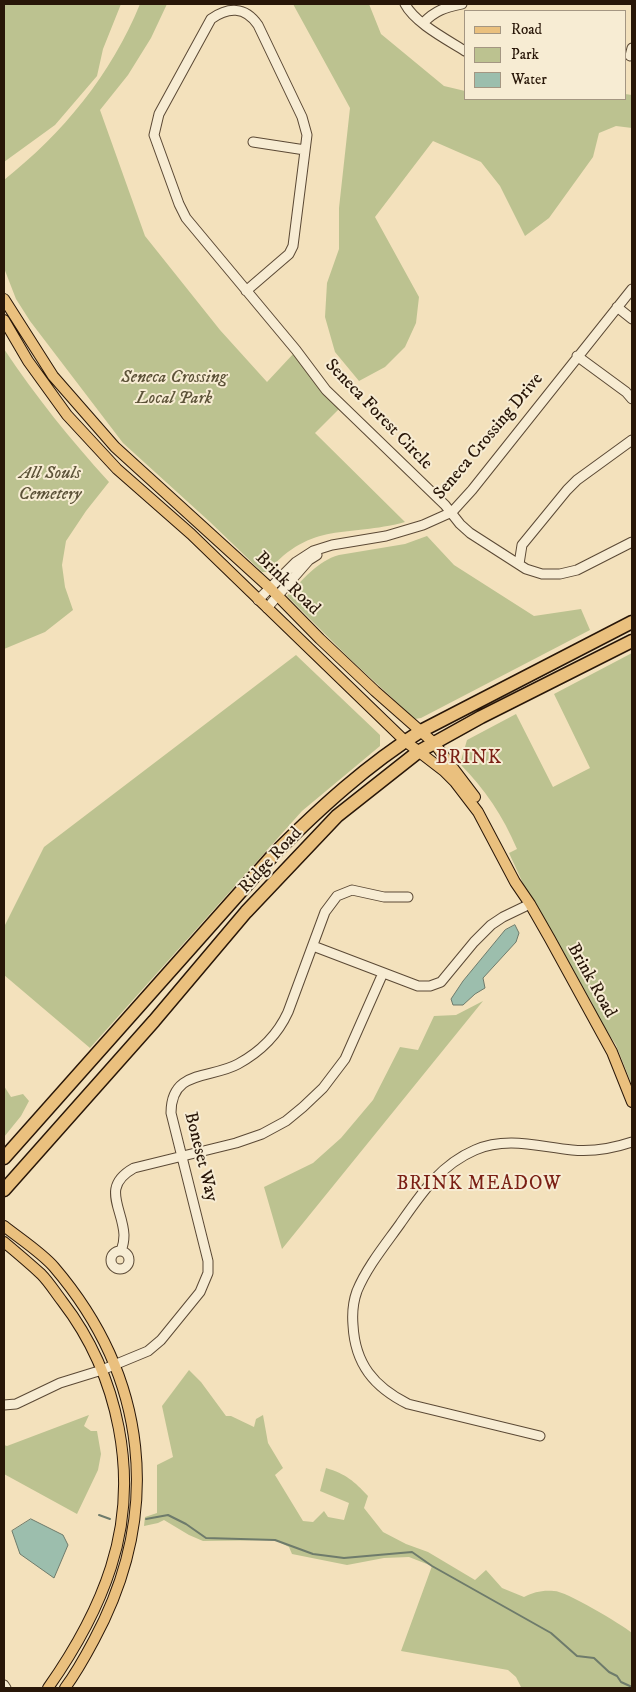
<!DOCTYPE html>
<style>
body{margin:0}
#map{position:relative;width:636px;height:1692px;overflow:hidden;background:#f3e1bc;font-family:"IM FELL DW Pica",serif}
canvas{display:block}
.frame{position:absolute;inset:0;border:5px solid #281608;pointer-events:none}
.legend{position:absolute;left:464px;top:10px;width:162px;height:90px;box-sizing:border-box;background:#f7ecd3;border:1px solid #a49682;margin:0;padding:6px 9px;list-style:none;font-size:15px;color:#281608}
.legend li{display:flex;align-items:center;gap:10px;height:25px}
.legend b{width:25px;border:1px solid #a49682}
</style>
<div id="map">
<canvas width="636" height="1692"></canvas>
<div class="frame"></div>
<ul class="legend">
<li><b style="height:6px;background:#eac07e"></b>Road</li>
<li><b style="height:14px;background:#bcc290"></b>Park</li>
<li><b style="height:14px;background:#9cbead"></b>Water</li>
</ul>
</div>
<script>
const ctx = document.querySelector('canvas').getContext('2d');
ctx.lineJoin = 'round';
function fill(path, color) { ctx.fillStyle = color; ctx.fill(path, 'evenodd'); }
function strokePath(path, color, width, dash) { ctx.strokeStyle = color; ctx.lineWidth = width; ctx.lineCap = dash ? 'butt' : 'round'; ctx.setLineDash(dash || []); ctx.stroke(path); }
function drawText(font, color, halo, rows, align = 'center') {
  ctx.font = font + ' "IM FELL DW Pica",serif'; ctx.lineWidth = 4; ctx.setLineDash([]); ctx.textBaseline = 'middle'; ctx.strokeStyle = halo; ctx.fillStyle = color; for (const [text, x, y, turn = 0] of rows) {
    ctx.save(); ctx.translate(x, y); ctx.rotate((+turn || 0) * Math.PI / 180); ctx.textAlign = isNaN(turn) ? turn : align; if (halo) ctx.strokeText(text, 0, 0); ctx.fillText(text, 0, 0); ctx.restore();
  }
}
const green = new Path2D(`
 M4,4H121L103,49L97,76L55,125L4,162Z
 M140,4H167L151,38L128,75L100,110L145,236L220,330L267,382L294,353L339,409L315,433L405,522C346,538 313,520 267,572H262L210,522L123,443L30,321L16,299L4,268V180C63,133 111,75 140,4Z
 M293,4H369L381,34L444,86L465,91V99H625V94L632,95V128L616,126L599,133L593,157L549,218L525,236L500,186L481,162L433,141L375,217L419,297L416,323L405,347L385,367L359,381L335,352L325,317L327,283L339,249V208L350,108Z
 M4,349C36,397 70,439 109,482L86,511L66,541L62,565L65,587L73,610L45,632L4,649Z
 M427,536L454,565L534,616L581,609L590,630L421,718L415,719L351,660L287,596C303,580 317,561 339,555L405,544Z
 M632,653V1085L616,1045L599,1019L592,1003L550,929L546,933L509,853L517,849C503,816 485,789 460,764L467,740L516,714L553,787L590,768L554,694Z
 M296,655L380,735V746L302,811L90,1048L4,975V927L44,847Z
 M483,1001L282,1249L264,1187L313,1163L341,1138L373,1100L400,1047L418,1050L434,1016L456,1015Z
 M4,1086L11,1097L23,1094L29,1101L21,1116L4,1137Z
 M189,1370L201,1382L226,1416H231L254,1427L256,1419L263,1415L268,1443L283,1468L275,1475L303,1521L313,1522L324,1511L328,1517L344,1520L349,1503L320,1491L326,1468C346,1474 354,1481 368,1496L364,1508L383,1532L406,1544L428,1552L475,1580L486,1570L502,1588L524,1597C534,1592 542,1590 554,1591C566,1591 621,1624 632,1633V1688H546L521,1687L516,1677L508,1670L401,1651L432,1566L409,1557L384,1558L347,1565L292,1554L289,1547L275,1540L203,1541L189,1535L164,1520L158,1523L144,1526L145,1517L157,1513V1465L173,1457L162,1406Z
 M89,1415L84,1426L91,1431H97L101,1454L98,1470L77,1514L4,1474V1445L7,1446Z`);
const water = new Path2D(`
 M515,925L519,933L516,942L483,978L485,988L475,994L463,1005H453L451,999L463,981L505,930Z
 M31,1519L63,1535L68,1545L54,1578L20,1554L12,1531Z`);
const stream = new Path2D(`
 M99,1515L110,1519
 M146,1519L168,1515L186,1524L206,1538L275,1540L313,1554L344,1558L412,1552L432,1566L551,1633L577,1656L594,1658L609,1672L617,1676L621,1682L632,1687`);
const minor = new Path2D(`
 M405,4C415,23 446,39 465,51
 M423,23C436,10 444,8 462,4
 M630,56L632,48
 M253,142L305,150
 M246,291L289,254L293,246L307,135L302,117L258,25C245,6 228,7 211,19L159,114L154,135L179,204L186,218L296,350L326,390L445,505L460,524L470,533L526,569L542,574H560L577,570L632,542
 M617,307L632,319
 M577,356L626,392L632,399
 M519,564L522,545L567,490L577,480L632,440
 M258,600L296,562L313,551L332,545L386,536L423,525L452,512L472,490L632,289
 M267,608L309,560L317,555
 M313,946L418,986H430L441,982L474,942L491,925L503,917L530,904
 M121,1251C123,1246 124,1241 124,1235C123,1208 100,1187 134,1168L236,1143L262,1134L286,1121L303,1107L323,1088L345,1059L383,973
 M111 1260a9 9 0 1 1 18 0a9 9 0 1 1-18 0Z
 M4,1405L16,1404L60,1383L102,1370L148,1351L161,1340L200,1292L208,1273V1261L171,1113C171,1069 211,1079 238,1064C260,1052 278,1034 288,1012L325,912L337,896L352,890L384,897H408
 M540,1436L408,1404C374,1387 355,1364 353,1325C352,1313 353,1302 357,1291C367,1267 385,1245 400,1224C421,1194 440,1165 475,1150C507,1136 540,1147 572,1150C592,1152 614,1148 632,1142
 M4,1685L6,1688`);
const major = new Path2D(`
 M4,299L53,376L115,447L270,588L320,639L375,691L434,743L475,797
 M4,320L28,361L67,415L117,469L191,534L405,741L444,771L455,782L478,812L515,882L530,904L550,939L612,1052L632,1102
 M4,1226C19,1238 42,1253 54,1267C148,1377 163,1512 94,1640C85,1657 76,1673 65,1688
 M4,1242C16,1252 29,1263 41,1274C49,1282 55,1292 62,1301C119,1375 140,1477 111,1567C97,1611 74,1651 48,1688`);
const highway = new Path2D(`
 M4,1158L275,853C320,808 367,765 421,731L632,622
 M4,1190L154,1021L246,912L337,816L418,752L481,717L632,641`);
const parkNames = [
 ["Seneca Crossing",174,378],
 ["Local Park",174,399],
 ["All Souls",50,474],
 ["Cemetery",50,495]
];
const streetNames = [
 ["Seneca Forest Circle",378,415,46],
 ["Seneca Crossing Drive",489,437,-50],
 ["Brink Road",287,584,44],
 ["Ridge Road",271,861,-47],
 ["Brink Road",591,981,61],
 ["Boneset Way",200,1157,76]
];
const neighbourhoodNames = [
 ["BRINK",469,759],
 ["BRINK MEADOW",479,1185]
];
fill(green, '#bcc290');
fill(water, '#9cbead');
strokePath(water, '#6e7b6b', 1);
strokePath(stream, '#6e7b6b', 2);
strokePath(minor, '#5b4935', 11);
strokePath(major, '#281608', 12);
strokePath(highway, '#281608', 15);
strokePath(minor, '#f7ecd3', 9);
strokePath(major, '#eac07e', 10);
strokePath(highway, '#eac07e', 12);
drawText('italic 18px', '#5c5238', '#f7ecd3', parkNames);
drawText('18px', '#281608', '#f7ecd3', streetNames);
ctx.letterSpacing = '1px';
drawText('19px', '#7a1f14', '#f7ecd3', neighbourhoodNames);
ctx.letterSpacing = '0px';
</script>
